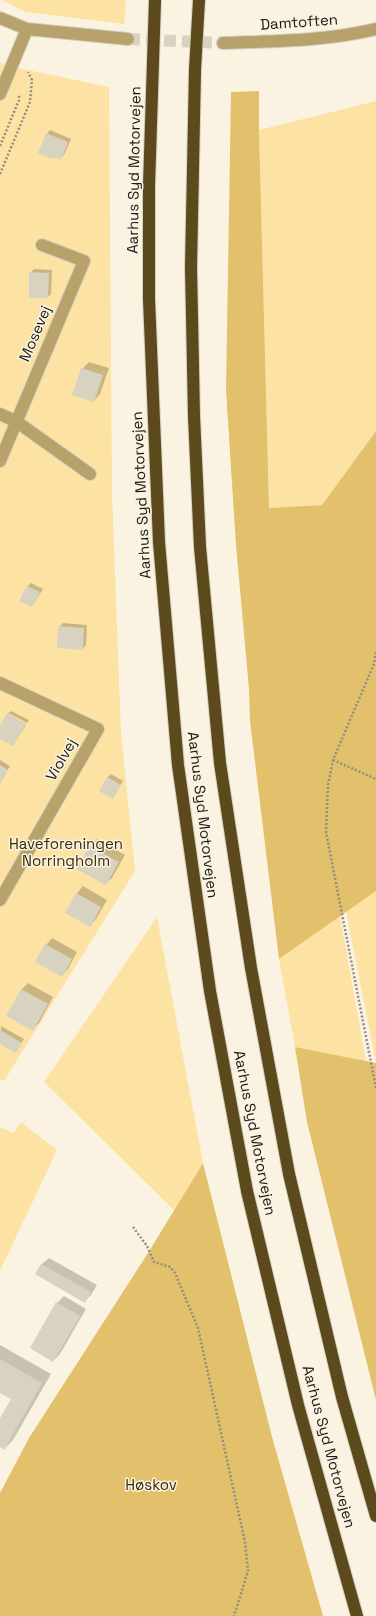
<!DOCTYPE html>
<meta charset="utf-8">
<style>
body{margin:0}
canvas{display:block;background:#faf3e2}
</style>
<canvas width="376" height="1616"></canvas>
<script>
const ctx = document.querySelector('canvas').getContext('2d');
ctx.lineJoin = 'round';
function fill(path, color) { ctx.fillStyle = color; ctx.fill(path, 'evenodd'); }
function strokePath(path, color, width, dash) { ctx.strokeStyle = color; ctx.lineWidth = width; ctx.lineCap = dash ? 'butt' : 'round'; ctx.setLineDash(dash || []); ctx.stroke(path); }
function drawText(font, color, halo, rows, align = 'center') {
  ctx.font = font + ' "Space Grotesk",sans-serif'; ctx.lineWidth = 3; ctx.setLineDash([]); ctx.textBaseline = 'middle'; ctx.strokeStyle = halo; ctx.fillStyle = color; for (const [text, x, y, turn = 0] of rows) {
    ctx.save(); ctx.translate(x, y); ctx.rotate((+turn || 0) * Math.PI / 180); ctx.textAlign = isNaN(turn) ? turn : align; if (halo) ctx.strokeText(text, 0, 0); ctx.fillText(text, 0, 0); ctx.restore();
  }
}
const green = new Path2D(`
 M2,0H126L124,24L25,12Z
 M0,62L4,65L109,87L112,493L121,733L135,871L4,1081L0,1079Z
 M376,101V431L322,505L269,508L259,130Z
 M376,891V1063L346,912Z
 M340,916L366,1061L295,1047L279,959Z
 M157,917L203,1163L174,1210L44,1082Z
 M21,1122L57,1150L0,1271V1127L13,1133Z`);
const forest = new Path2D(`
 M259,91V130L269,508L322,505L376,431V891L279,959L250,721L249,689L236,545L226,390L231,92Z
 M295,1047L376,1063V1400L307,1122Z
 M203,1163L272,1437L323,1616H0V1493L29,1438L148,1253Z`);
const shadow = new Path2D(`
 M50,130L71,139L64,155L60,159L47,134Z
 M34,269L52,270L51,294L48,297H30V273Z
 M89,362L109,368L100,394L94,401L82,369Z
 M31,583L43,589L32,606L21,600L28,586Z
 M63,623L87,625L86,645L82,649L59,627Z
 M11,711L29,720L27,723L8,713Z
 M7,715L26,725L13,745L0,738V728Z
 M0,760L10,766L0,784Z
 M111,774L123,781L113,797L107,778Z
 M97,839L125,855L112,878L105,884L78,869L91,846Z
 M83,886L107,900L96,919L90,926L66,912L77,893Z
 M52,938L77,952L68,969L62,975L46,945Z
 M28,983L53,997L39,1023L32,1030L21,990Z
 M1,1026L24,1039L15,1052L0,1043Z
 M49,1258L97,1285L91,1295L85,1301L36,1274L42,1264Z
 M64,1296L86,1309L60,1354L53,1361L57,1303Z
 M0,1345L51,1374L13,1440L4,1449L0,1446V1420L12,1399L0,1392Z`);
const building = new Path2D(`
 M46,133L68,142L61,160L53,157L52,159L38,153Z
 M29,272L49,273L48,298H29Z
 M81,368L103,375L94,402L72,395Z
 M27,586L40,592L32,607L19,601Z
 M58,626L84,628L83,650L57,648Z
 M7,713L26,724L13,746L0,739V726Z
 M0,765L8,770L0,784Z
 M107,777L121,785L113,799L99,791Z
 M90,846L119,862L106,885L76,869Z
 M76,893L101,907L90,927L65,913Z
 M45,944L72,959L62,977L35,962Z
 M21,989L48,1004L33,1031L6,1016Z
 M0,1030L22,1043L16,1053L0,1044Z
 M41,1264L91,1292L85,1303L35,1274Z
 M56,1302L80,1316L53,1362L30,1348Z
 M0,1359L42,1383L4,1450L0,1447V1418L11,1399L0,1393Z`);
const minorTunnel = new Path2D(`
 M128,39L223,43`);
const path = new Path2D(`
 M0,146L19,100V95
 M0,174L30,102L32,80L28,72
 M376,652L374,664L333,760L328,785L326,832L376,1088
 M333,760L376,779
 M133,1227L147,1246L154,1262L170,1267L175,1273L198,1328L245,1542L248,1571L234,1616`);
const minor = new Path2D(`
 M0,18L27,29L128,39
 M223,43C275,41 326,41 376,29
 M0,94L27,29
 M0,414L17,422L90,474
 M0,461L84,261L42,245
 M0,683L98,729L0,900`);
const highway = new Path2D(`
 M155,0L149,186V299L159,542L178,765L210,991L247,1191L298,1405L357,1616
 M199,0L195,70L191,267L194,416L200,547L220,763L251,968L289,1174L342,1397L376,1516`);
const streetNames = [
 ["Damtoften",299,23,-4],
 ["Aarhus Syd Motorvejen",135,170,-89],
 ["Mosevej",36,334,-67],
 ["Aarhus Syd Motorvejen",142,495,-93],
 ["Violvej",62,760,-60],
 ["Aarhus Syd Motorvejen",202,815,83],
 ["Aarhus Syd Motorvejen",254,1133,79],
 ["Aarhus Syd Motorvejen",328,1447,75]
];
const parkNames = [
 ["Haveforeningen",66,845],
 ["Norringholm",66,862],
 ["Høskov",151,1486]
];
fill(green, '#fde3a3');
fill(forest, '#e2c06c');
fill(shadow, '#0003');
fill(building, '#d8d2c1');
strokePath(minorTunnel, '#d9d2c3', 12, [12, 6]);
strokePath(minor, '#d6d0c1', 14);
strokePath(highway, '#d6d0c1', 14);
strokePath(path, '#928d81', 2.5, [2, 2]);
strokePath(minor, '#b8a26c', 12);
strokePath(highway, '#5c4a1c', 12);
drawText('15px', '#1c1913', '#faf3e2', streetNames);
drawText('15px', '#382a04', '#faf3e2', parkNames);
</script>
